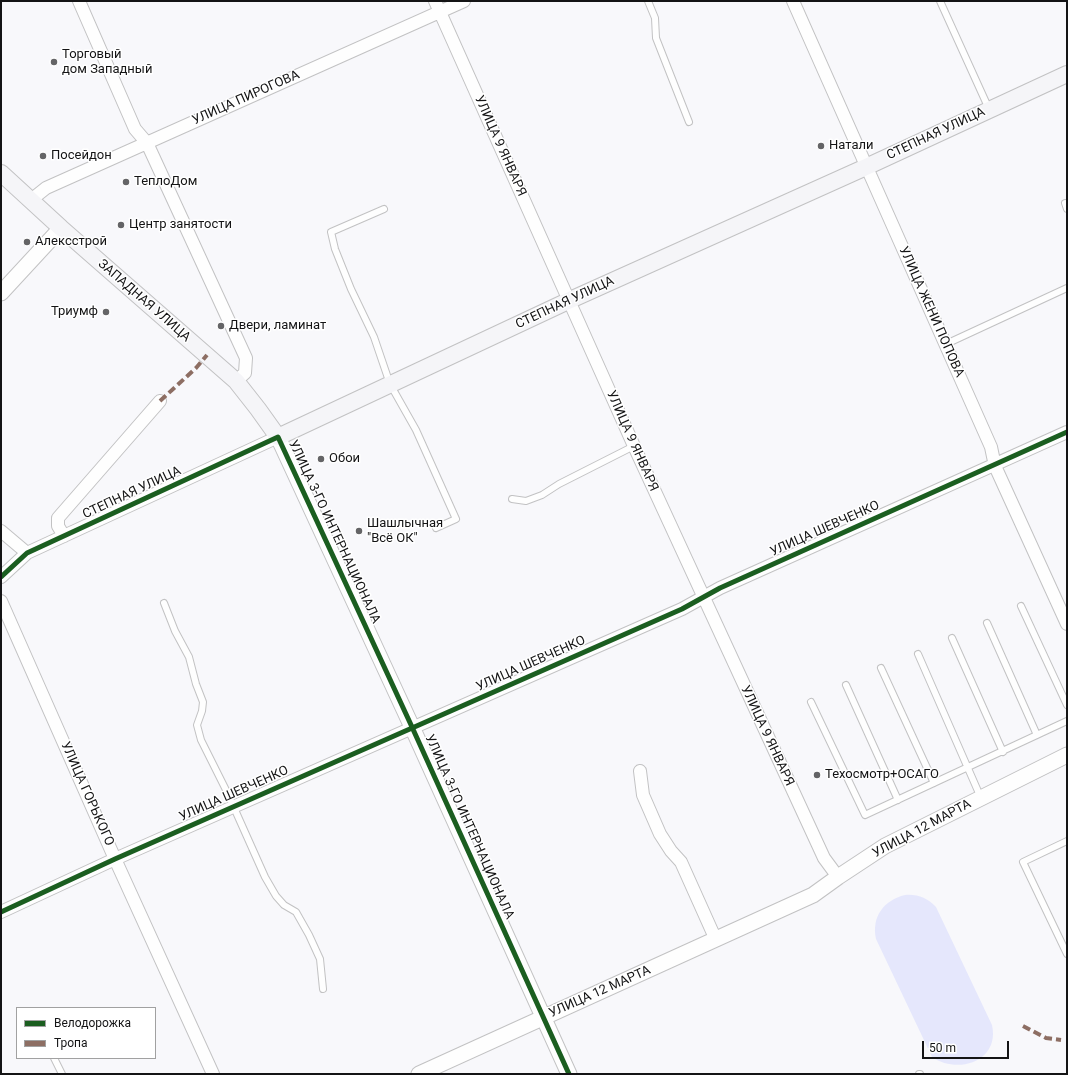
<!DOCTYPE html>
<meta charset="utf-8">
<style>
body{margin:0}
#map{position:relative;width:1068px;height:1075px;overflow:hidden;background:#f8f8fb;font-family:Roboto,sans-serif}
canvas{display:block}
.frame{position:absolute;inset:0;border:2px solid #141415;pointer-events:none}
.legend{position:absolute;left:16px;top:1007px;width:140px;height:52px;box-sizing:border-box;background:#fff;border:1px solid #a1a1a1;margin:0;padding:5px 7px;list-style:none;font-size:12px;color:#141415}
.legend li{display:flex;align-items:center;gap:8px;height:20px}
.legend b{width:20px;border:1px solid #a1a1a1}
.scale{position:absolute;left:922px;top:1041px;width:87px;height:18px;box-sizing:border-box;border:2px solid #141415;border-top:0;padding-left:5px;font-size:12px;line-height:14px;white-space:nowrap;color:#141415;-webkit-text-stroke:3px #fff;paint-order:stroke}
</style>
<div id="map">
<canvas width="1068" height="1075"></canvas>
<div class="frame"></div>
<ul class="legend">
<li><b style="height:5px;background:#1b5e20"></b>Велодорожка</li>
<li><b style="height:5px;background:#8d6e63"></b>Тропа</li>
</ul>
<div class="scale">50 m</div>
</div>
<script>
const ctx = document.querySelector('canvas').getContext('2d');
ctx.lineJoin = 'round';
function fill(path, color) { ctx.fillStyle = color; ctx.fill(path, 'evenodd'); }
function strokePath(path, color, width, dash) { ctx.strokeStyle = color; ctx.lineWidth = width; ctx.lineCap = dash ? 'butt' : 'round'; ctx.setLineDash(dash || []); ctx.stroke(path); }
function drawText(font, color, halo, rows, align = 'center') {
  ctx.font = font + ' Roboto,sans-serif'; ctx.lineWidth = 3; ctx.setLineDash([]); ctx.textBaseline = 'middle'; ctx.strokeStyle = halo; ctx.fillStyle = color; for (const [text, x, y, turn = 0] of rows) {
    ctx.save(); ctx.translate(x, y); ctx.rotate((+turn || 0) * Math.PI / 180); ctx.textAlign = isNaN(turn) ? turn : align; if (halo) ctx.strokeText(text, 0, 0); ctx.fillText(text, 0, 0); ctx.restore();
  }
}
const green = new Path2D(`
 M905,895C918,894 927,898 936,907L992,1025C1000,1061 958,1075 932,1057L876,939C871,917 884,900 905,895Z`);
const service = new Path2D(`
 M648,1L655,18L656,38L689,122
 M940,1L989,109
 M1065,203L1067,209
 M384,209L331,232L335,249L351,289L374,337L390,384L416,430L456,519L436,528
 M946,344L1067,288
 M512,499L526,501L542,495L559,484L634,446
 M164,603L175,631L189,657L196,684L203,702L202,711L197,725L201,740L227,792L265,877L276,896L284,905L296,912L309,935L320,959L323,989
 M1021,606L1067,705
 M987,623L1037,735
 M952,638L1003,752
 M918,654L981,798
 M881,668L934,783
 M846,685L898,800
 M811,702L865,815L1067,721
 M1067,841L1023,862L1067,954
 M54,1058L62,1074
 M919,1074H920`);
const minor = new Path2D(`
 M79,1L135,129L147,143L246,358L245,373L236,381
 M435,1L634,446L824,858L838,877
 M793,1L991,447L995,466L1067,624
 M31,200L46,188L464,1
 M1,531L27,553
 M64,536L58,526V518L160,401
 M1,577L27,553L278,437
 M1,601L115,859L213,1074
 M640,771L643,795L660,834L671,851L681,862L716,940
 M1,912L115,859L682,609L720,588L1067,432`);
const tertiary = new Path2D(`
 M1,293L61,228
 M278,437L412,727L569,1074
 M419,1074L813,895L838,877L885,846L1067,755`);
const secondary = new Path2D(`
 M1,173L61,228L236,381L258,409L278,437L568,301L866,167L1067,74`);
const quiet = new Path2D(`
 M160,401L196,368L207,355
 M1023,1026L1046,1038L1061,1040`);
const cycleway = new Path2D(`
 M1,577L27,553L278,437L412,727L569,1074
 M1,912L115,859L682,609L720,588L1067,432`);
const markers = [
 [54,62,4,"#646466"],
 [821,146,4,"#646466"],
 [43,156,4,"#646466"],
 [126,182,4,"#646466"],
 [121,225,4,"#646466"],
 [27,242,4,"#646466"],
 [106,312,4,"#646466"],
 [221,326,4,"#646466"],
 [321,459,4,"#646466"],
 [359,531,4,"#646466"],
 [817,775,4,"#646466"]
];
const poiNames = [
 ["Торговый",62,55],
 ["дом Западный",62,70],
 ["Натали",829,146],
 ["Посейдон",51,156],
 ["ТеплоДом",134,182],
 ["Центр занятости",129,225],
 ["Алексстрой",35,242],
 ["Триумф",98,312,"right"],
 ["Двери, ламинат",229,326],
 ["Обои",329,459],
 ["Шашлычная",367,524],
 ["\"Всё ОК\"",367,539],
 ["Техосмотр+ОСАГО",825,775]
];
const streetNames = [
 ["УЛИЦА ПИРОГОВА",246,98,-24],
 ["СТЕПНАЯ УЛИЦА",936,134,-25],
 ["УЛИЦА 9 ЯНВАРЯ",500,146,66],
 ["ЗАПАДНАЯ УЛИЦА",144,301,41],
 ["СТЕПНАЯ УЛИЦА",565,303,-25],
 ["УЛИЦА ЖЕНИ ПОПОВА",931,312,66],
 ["УЛИЦА 9 ЯНВАРЯ",632,441,66],
 ["СТЕПНАЯ УЛИЦА",132,493,-25],
 ["УЛИЦА ШЕВЧЕНКО",825,529,-24],
 ["УЛИЦА 3-ГО ИНТЕРНАЦИОНАЛА",334,532,65],
 ["УЛИЦА ШЕВЧЕНКО",531,664,-24],
 ["УЛИЦА 9 ЯНВАРЯ",767,736,65],
 ["УЛИЦА ГОРЬКОГО",87,794,66],
 ["УЛИЦА ШЕВЧЕНКО",234,794,-24],
 ["УЛИЦА 3-ГО ИНТЕРНАЦИОНАЛА",469,827,66],
 ["УЛИЦА 12 МАРТА",922,829,-28],
 ["УЛИЦА 12 МАРТА",600,992,-24]
];
fill(green, '#e5e7fc');
strokePath(service, '#c2c2c3', 8);
strokePath(minor, '#c2c2c3', 14);
strokePath(tertiary, '#c2c2c3', 17);
strokePath(secondary, '#c2c2c3', 18);
strokePath(service, '#fefefe', 6);
strokePath(minor, '#fefefe', 12);
strokePath(tertiary, '#fefefe', 15);
strokePath(secondary, '#f5f5f8', 16);
strokePath(quiet, '#8d6e63', 4, [8, 4]);
strokePath(cycleway, '#1b5e20', 5);
for (const [x, y, r, color] of markers) { const dot = new Path2D(); dot.arc(x, y, r, 0, 2 * Math.PI); ctx.fillStyle = color; ctx.fill(dot); strokePath(dot, '#fff', 1.5); }
drawText('13px', '#141415', '#fff', poiNames, 'left');
drawText('13px', '#141415', '#fff', streetNames);
</script>
